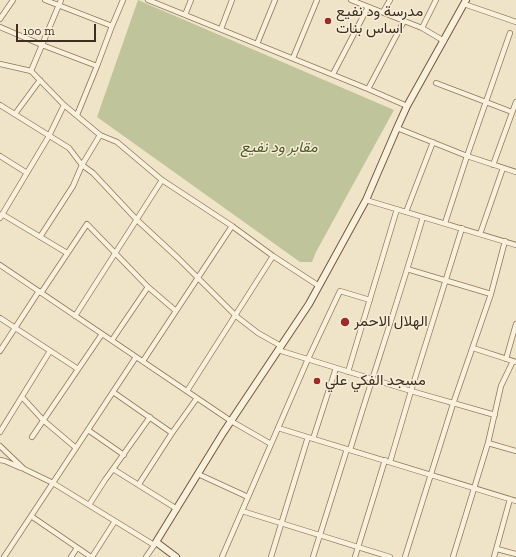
<!DOCTYPE html>
<meta charset="utf-8">
<style>
body{margin:0}
#map{position:relative;width:516px;height:557px;overflow:hidden;background:#f0e4c8;font-family:"Zilla Slab",serif}
canvas{display:block}
.scale{position:absolute;left:16px;top:24px;width:80px;height:18px;box-sizing:border-box;border:2px solid #3d2e20;border-top:0;padding-left:5px;font-size:12px;line-height:14px;white-space:nowrap;color:#3d2e20;-webkit-text-stroke:3px #f7eed8;paint-order:stroke}
</style>
<div id="map">
<canvas width="516" height="557"></canvas>
<div class="scale">100 m</div>
</div>
<script>
const ctx = document.querySelector('canvas').getContext('2d');
ctx.lineJoin = 'round';
function fill(path, color) { ctx.fillStyle = color; ctx.fill(path, 'evenodd'); }
function strokePath(path, color, width, dash) { ctx.strokeStyle = color; ctx.lineWidth = width; ctx.lineCap = dash ? 'butt' : 'round'; ctx.setLineDash(dash || []); ctx.stroke(path); }
function drawText(font, color, halo, rows, align = 'center') {
  ctx.font = font + ' "Zilla Slab",Vazirmatn,serif'; ctx.lineWidth = 3; ctx.setLineDash([]); ctx.textBaseline = 'middle'; ctx.strokeStyle = halo; ctx.fillStyle = color; for (const [text, x, y, turn = 0] of rows) {
    ctx.save(); ctx.translate(x, y); ctx.rotate((+turn || 0) * Math.PI / 180); ctx.textAlign = isNaN(turn) ? turn : align; if (halo) ctx.strokeText(text, 0, 0); ctx.fillText(text, 0, 0); ctx.restore();
  }
}
const cemetery = new Path2D(`
 M138,0L394,110L316,252L312,262H300L97,117Z`);
const street = new Path2D(`
 M45,0L112,26L123,0
 M148,0L368,89L407,106
 M351,0L422,28L444,41
 M464,4L516,22
 M383,12L390,0
 M185,15L191,0
 M0,19L13,0
 M0,27L42,45L97,66L112,26
 M422,28L436,0
 M221,29L232,0
 M257,44L275,0
 M293,58L317,0
 M0,64L31,71L64,105L100,135L117,142L162,180L232,226L273,256L319,286
 M31,71L61,0
 M333,74L368,7
 M436,83L512,112
 M368,89L404,21
 M0,105L69,148L82,165L73,186L40,237
 M15,114L40,80
 M77,115L97,66
 M397,128L467,156L516,172
 M100,135L82,165L93,173L137,220L178,258L236,316L258,333L281,346
 M0,156L27,173
 M493,165L516,102
 M366,200L516,245
 M406,212L433,142
 M2,214L67,253
 M0,218L49,136L64,105
 M445,223L467,156L510,33
 M480,234L503,168
 M0,265L231,421L271,444
 M407,269L491,294
 M41,293L87,224L148,287L176,311
 M75,316L162,180
 M0,318L78,369
 M112,340L148,287
 M473,348L516,362
 M278,350L411,391L495,415
 M0,351L39,291
 M506,359L516,324
 M143,361L232,226
 M348,372L397,209
 M187,391L273,256
 M113,392L172,433
 M22,397L43,420L76,448
 M278,428L516,501
 M88,430L124,455
 M0,432L50,351
 M32,437L102,334
 M313,439L336,368
 M488,443L516,451
 M0,446L24,469L53,483L154,545
 M350,450C374,372 400,295 423,217
 M0,460L5,461L21,468
 M390,462L411,391L462,228
 M113,469L150,417
 M198,474L248,497
 M139,484L172,433L197,398
 M89,505L105,480L113,469L177,509
 M242,511L390,557
 M31,516L91,557
 M497,549L516,554
 M4,557L136,357
 M71,557L77,548
 M92,557L115,521
 M146,557L155,544
 M222,557L308,359L340,291L370,300
 M271,557L308,437
 M313,557L347,449
 M355,557L385,460
 M405,557L453,404L491,294L505,241
 M453,557L488,443L501,386L513,361
 M494,557L510,499`);
const secondary = new Path2D(`
 M176,557L156,542L223,433L309,304L366,200L397,128L407,106L466,0`);
const markers = [
 [328,21,4,"#9e2a2b"],
 [345,322,5,"#9e2a2b"],
 [317,381,4,"#9e2a2b"]
];
const poiNames = [
 ["مدرسة ود نفيع",336,12],
 ["اساس بنات",336,29],
 ["الهلال الاحمر",354,322],
 ["مسجد الفكي علي",325,381]
];
const parkNames = [
 ["مقابر ود نفيع",279,148]
];
fill(cemetery, '#bfc49a');
strokePath(street, '#8d765c', 6);
strokePath(secondary, '#6f573f', 8);
strokePath(street, '#faf1dc', 4.5);
strokePath(secondary, '#faf1dc', 6);
for (const [x, y, r, color] of markers) { const dot = new Path2D(); dot.arc(x, y, r, 0, 2 * Math.PI); ctx.fillStyle = color; ctx.fill(dot); strokePath(dot, '#f7eed8', 1.5); }
drawText('15px', '#3d2e20', '#f7eed8', poiNames, 'left');
drawText('italic 15px', '#4d5a26', '#f7eed8', parkNames);
</script>
